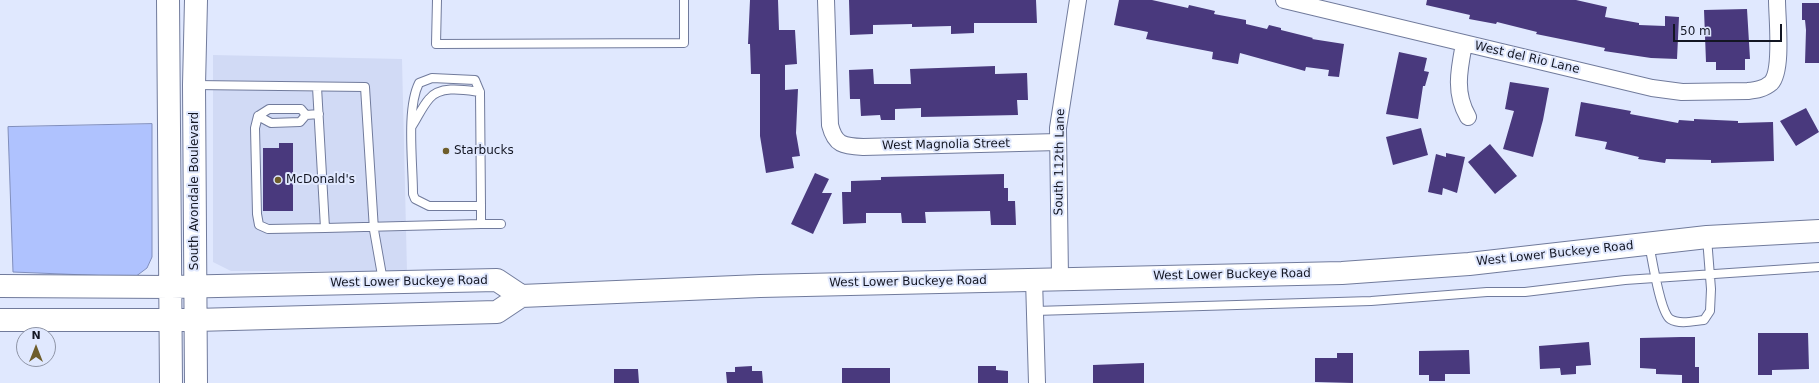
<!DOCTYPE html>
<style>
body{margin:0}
#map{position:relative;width:1819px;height:383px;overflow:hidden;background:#e0e8fe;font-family:"DejaVu Sans",sans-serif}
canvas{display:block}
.north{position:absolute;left:16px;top:327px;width:40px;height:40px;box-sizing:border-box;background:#e0e8fe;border:1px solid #8e94a6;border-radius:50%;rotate:0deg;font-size:11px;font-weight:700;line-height:16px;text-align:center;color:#131623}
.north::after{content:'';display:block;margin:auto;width:14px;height:18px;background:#6e5d2b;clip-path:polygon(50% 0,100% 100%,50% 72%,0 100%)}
.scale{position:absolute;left:1673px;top:24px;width:109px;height:18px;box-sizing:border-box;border:2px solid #131623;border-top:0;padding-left:5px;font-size:12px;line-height:14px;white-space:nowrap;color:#131623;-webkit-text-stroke:3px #e0e8fe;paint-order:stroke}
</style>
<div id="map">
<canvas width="1819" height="383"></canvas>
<div class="north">N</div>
<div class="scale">50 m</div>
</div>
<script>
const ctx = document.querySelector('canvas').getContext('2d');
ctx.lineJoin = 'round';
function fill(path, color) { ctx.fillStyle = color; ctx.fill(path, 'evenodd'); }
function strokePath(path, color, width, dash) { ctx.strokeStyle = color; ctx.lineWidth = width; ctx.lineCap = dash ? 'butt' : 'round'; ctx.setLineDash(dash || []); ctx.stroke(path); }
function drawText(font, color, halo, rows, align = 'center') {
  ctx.font = font + ' "DejaVu Sans",sans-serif'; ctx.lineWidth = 4; ctx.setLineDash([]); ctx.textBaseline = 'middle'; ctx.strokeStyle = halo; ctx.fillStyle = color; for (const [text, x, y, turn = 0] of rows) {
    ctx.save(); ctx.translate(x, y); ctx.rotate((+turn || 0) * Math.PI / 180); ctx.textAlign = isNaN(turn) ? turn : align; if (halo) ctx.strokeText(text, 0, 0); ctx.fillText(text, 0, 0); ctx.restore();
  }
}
const built = new Path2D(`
 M213,55L402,59L407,271H231L213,262Z`);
const water = new Path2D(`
 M152,124V257L147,268L135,277L13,272L8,127Z`);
const building = new Path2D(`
 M750,0H778L779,30H795L797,64L785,65V90L798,89L796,133L800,156L792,157L794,168L766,173L760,136V74H751L750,44H748Z
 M849,0H1036L1037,23H974V33L951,34V26L912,27V24L873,25V34L850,35Z
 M1119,0H1152L1188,8L1189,5L1215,11L1214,14L1246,20V24L1267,29L1269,25L1281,28V30L1313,38L1312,39L1344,44L1339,77L1328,76L1329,70L1306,67L1305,71L1240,53L1238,64L1212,59L1213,52L1146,39L1148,32L1114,25Z
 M1427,0H1576L1607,7L1605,17L1639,23V25L1665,26V16L1679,17L1677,59L1651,58L1604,51L1605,48L1536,34L1537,32L1497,22L1496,24L1469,19L1470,15L1426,5Z
 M1802,3H1819V63H1805L1806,30L1805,20H1802Z
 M1747,9L1750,59H1745V70H1716V62H1706L1704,10Z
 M1399,52L1427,58L1424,71L1429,72L1425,86H1423L1418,119L1386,114Z
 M995,66V74L1027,73L1028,100H1017L1018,115L921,117V108L895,109V120H881L880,115L861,116L860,99H850L849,70L873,69L874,84H911L910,69Z
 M1510,82L1549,88L1543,120L1533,157L1503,149L1514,111L1505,109Z
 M1581,102L1631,111L1630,114L1678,123L1679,120L1694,121V119L1738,121V123L1773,122L1774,161L1711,163V160L1666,159L1665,163L1638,159L1639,157L1605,149L1607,142L1575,136Z
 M1806,108L1819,132L1796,146L1780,121Z
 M1421,128L1428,155L1393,165L1386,137Z
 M279,143H293V211H263V148H279Z
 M1490,144L1517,176L1495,194L1468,162Z
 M1446,153L1465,157L1457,193L1443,188L1442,195L1428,192L1436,154L1446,157Z
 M815,173L829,179L822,193H832L813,234L791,224Z
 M1004,174V188H1008V201H1015L1016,225H991L990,211L925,212L926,223H902L901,213H866V223L843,224L842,192H851V181L881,180V177Z
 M1758,333H1808L1809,369L1772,370V375H1758Z
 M1681,337H1695V367H1699V383H1682V375L1656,374V369L1640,368V338Z
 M1589,342L1591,365L1576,366V374L1561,375L1560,368L1540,369L1539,346Z
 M1469,350L1470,374H1445V381H1429V375H1419V351Z
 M1337,353H1353V383L1315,382V358H1337Z
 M1144,363V383H1093V365Z
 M752,366V371H762L763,383H727L726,372H735V367Z
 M978,366H996V370L1008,371V383H978Z
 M842,368H890V383H842Z
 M614,369H638L639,383H614Z`);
const service = new Path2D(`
 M437,0L436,44L684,43V0
 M195,85L365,87L374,230L383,281
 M317,87L325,228L481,224V206L480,92L475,80L432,78L419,83C406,109 413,163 413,194L415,199L429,206H481
 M306,115L301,109H269L258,116L255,128L257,214L259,225L268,229L325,228
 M258,116L271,123L300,122L306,115L319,114
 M412,126C418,117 422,107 429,99C440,85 465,90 480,92
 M481,224H501
 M1649,244C1652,258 1660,312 1670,319C1680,325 1694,321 1704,320L1710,311L1711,289L1707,238
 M1035,311L1371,301L1487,292H1525L1625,280L1819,267`);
const minor = new Path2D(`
 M826,0L830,125C835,145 843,146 863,147L1058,142
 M1284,0L1652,88L1682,92L1748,91C1756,90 1764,89 1771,83C1783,71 1777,18 1777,0
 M1464,44C1459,70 1454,93 1468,117
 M1060,278L1058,128L1078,0
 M1034,279L1037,383`);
const secondary = new Path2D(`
 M168,0L171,383
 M0,286L171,287L497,280L521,296L760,286L1342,273L1469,264L1707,237L1819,231
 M0,320H195L497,312L521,296
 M196,383L194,85L196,0`);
const markers = [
 [446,151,4,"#6e5d2b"],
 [278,180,4,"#6e5d2b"]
];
const streetNames = [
 ["West del Rio Lane",1527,58,13],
 ["West Magnolia Street",946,145,-1],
 ["South 112th Lane",1060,162,-89],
 ["South Avondale Boulevard",195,191,-90],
 ["West Lower Buckeye Road",1555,254,-6],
 ["West Lower Buckeye Road",1232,275,-1],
 ["West Lower Buckeye Road",409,282,-1],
 ["West Lower Buckeye Road",908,282,-1]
];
const poiNames = [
 ["Starbucks",454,151],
 ["McDonald's",286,180]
];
fill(built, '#d1daf5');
fill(water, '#afc2fe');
strokePath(water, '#808ebc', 1);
fill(building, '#49397d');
strokePath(service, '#717b9c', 10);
strokePath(minor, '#717b9c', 18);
strokePath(secondary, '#717b9c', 24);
strokePath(service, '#fff', 8);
strokePath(minor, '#fff', 16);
strokePath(secondary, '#fff', 22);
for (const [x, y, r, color] of markers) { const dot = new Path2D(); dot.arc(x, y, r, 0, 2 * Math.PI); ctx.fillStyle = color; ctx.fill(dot); strokePath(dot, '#e0e8fe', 1.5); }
drawText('12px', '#131623', '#e0e8fe', streetNames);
drawText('12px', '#131623', '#e0e8fe', poiNames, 'left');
</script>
